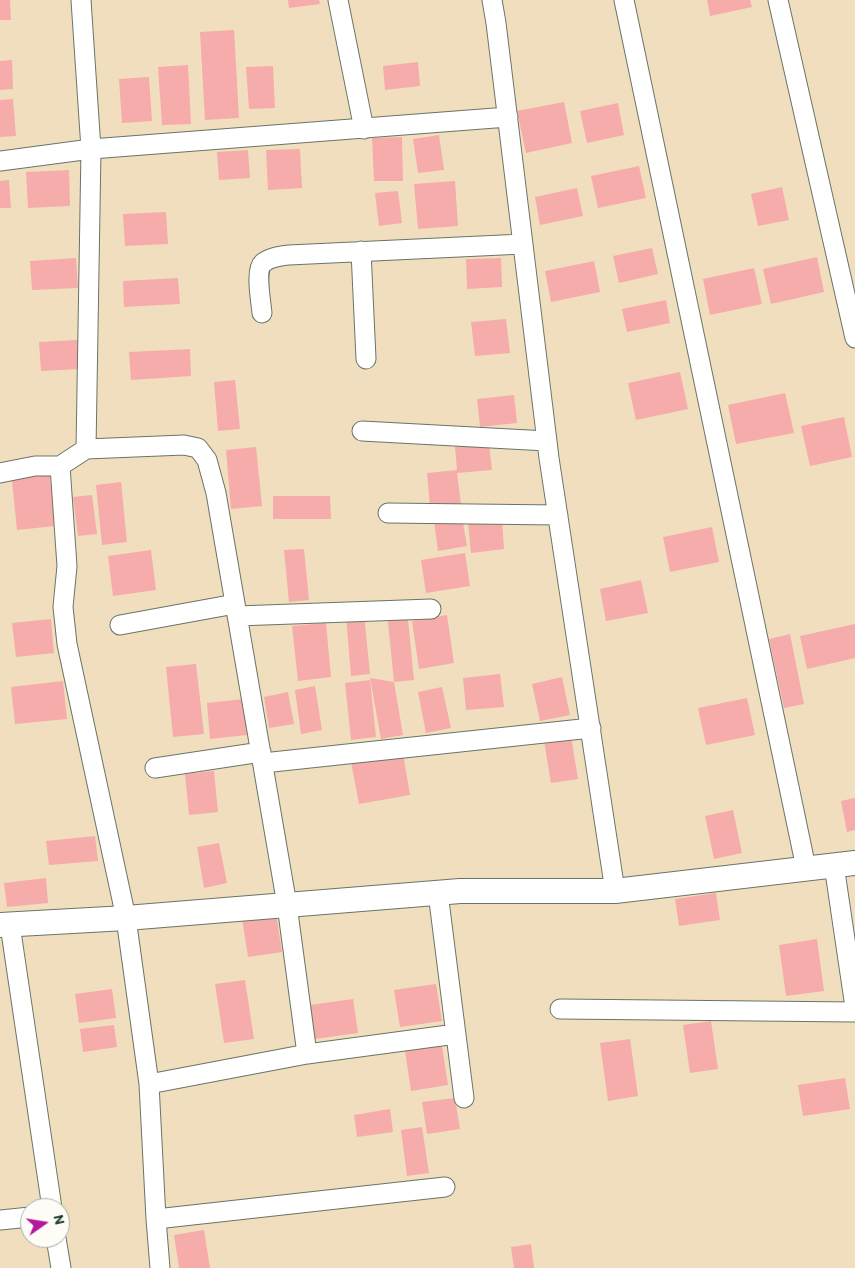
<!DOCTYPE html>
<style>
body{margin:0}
#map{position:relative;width:855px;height:1268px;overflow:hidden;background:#f1debf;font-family:Itim,sans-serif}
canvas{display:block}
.north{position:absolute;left:20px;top:1198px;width:50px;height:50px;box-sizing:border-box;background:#fdfcf7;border:1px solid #a4b0a9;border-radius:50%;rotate:77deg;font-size:14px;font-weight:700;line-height:20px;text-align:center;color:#1f3d34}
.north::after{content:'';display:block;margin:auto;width:18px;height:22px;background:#b5179e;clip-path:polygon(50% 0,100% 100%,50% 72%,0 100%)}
</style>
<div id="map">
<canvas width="855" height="1268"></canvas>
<div class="north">N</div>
</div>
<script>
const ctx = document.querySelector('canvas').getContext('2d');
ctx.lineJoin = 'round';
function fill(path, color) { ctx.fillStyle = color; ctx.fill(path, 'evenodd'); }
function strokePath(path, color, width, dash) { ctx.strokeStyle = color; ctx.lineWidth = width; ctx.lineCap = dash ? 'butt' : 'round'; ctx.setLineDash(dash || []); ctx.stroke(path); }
const building = new Path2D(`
 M0,0H10L11,20H0Z
 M288,0H319L320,4L289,8Z
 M707,0H750L752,7L710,16Z
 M234,30L239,118L205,120L200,32Z
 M12,60L13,89L0,90V61Z
 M418,62L420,86L385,90L383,66Z
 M188,65L191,124L162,125L158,67Z
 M273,66L275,108L249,109L246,67Z
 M149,77L152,121L122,123L119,79Z
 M13,99L16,136L0,137V100Z
 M564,102L572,143L526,153L517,111Z
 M618,103L624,135L587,143L580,111Z
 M439,135L444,170L418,173L413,139Z
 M402,137L403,181H374L372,138Z
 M300,149L302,188L268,190L266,150Z
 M248,150L250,178L219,180L217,152Z
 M639,166L646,198L598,208L591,176Z
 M69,170L70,206L28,208L26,172Z
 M9,180L11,208H0V181Z
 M455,181L458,226L418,229L414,184Z
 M782,187L789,220L758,226L751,194Z
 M577,188L583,216L540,225L535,197Z
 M398,191L402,223L379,226L375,193Z
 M166,212L168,244L125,246L123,214Z
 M652,248L658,274L619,283L613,256Z
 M817,257L824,292L771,304L763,269Z
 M76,258L78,288L32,290L30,261Z
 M501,258L502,287L467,289L466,259Z
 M594,261L600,292L551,302L545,271Z
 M754,268L762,304L710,315L703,279Z
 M178,278L180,304L124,307L123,281Z
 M666,300L670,323L627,332L622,309Z
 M506,319L510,353L475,356L471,322Z
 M78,340L80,369L41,371L39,342Z
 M190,349L191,376L131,380L129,352Z
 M680,372L688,409L636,420L628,383Z
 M235,380L240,429L218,431L214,382Z
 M785,393L794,433L736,444L728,405Z
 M514,395L517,423L480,427L477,399Z
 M844,417L852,457L810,466L801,426Z
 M489,443L492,470L457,473L461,504L430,507L427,473L457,470L455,447Z
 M256,447L262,506L231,509L226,450Z
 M49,467L55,526L17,530L11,471Z
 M121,482L127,542L102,545L96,485Z
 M92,495L97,534L78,536L73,497Z
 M273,496H330L331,519H273Z
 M462,517L467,546L438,551L434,521Z
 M502,519L504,549L471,553L468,523Z
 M712,527L719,562L670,572L663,537Z
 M304,549L309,600L289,602L284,550Z
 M151,550L156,590L113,596L108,556Z
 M465,553L470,586L426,593L421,560Z
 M641,580L648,613L606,621L600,589Z
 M407,610L414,680L394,682L387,613Z
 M364,614L370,674L351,676L346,616Z
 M447,615L454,663L419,669L412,621Z
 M51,619L54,653L16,657L12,623Z
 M326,623L331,677L298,681L292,626Z
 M855,624V658L807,669L800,636Z
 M790,634L804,704L784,708L769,639Z
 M196,664L204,734L173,737L166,667Z
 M500,674L504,707L466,710L463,678Z
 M562,677L570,715L540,721L532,684Z
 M370,678L394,682L403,735L381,739Z
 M370,680L376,737L351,740L345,683Z
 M63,681L67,719L15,724L11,687Z
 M315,686L322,730L301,734L295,690Z
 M442,687L451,728L426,733L418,692Z
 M288,692L294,724L269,728L264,697Z
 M747,698L755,735L706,745L698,708Z
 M244,699L247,735L210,739L207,703Z
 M571,736L578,779L551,783L544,741Z
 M403,753L410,795L359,804L351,762Z
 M214,771L218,812L189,815L185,774Z
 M855,798V830L847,832L841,801Z
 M733,810L742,853L714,859L705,816Z
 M95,836L98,861L49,865L46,841Z
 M219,843L227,883L204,888L197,847Z
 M46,878L48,903L7,907L4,883Z
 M716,893L720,920L679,926L675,899Z
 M275,907L282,952L248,957L241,912Z
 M817,939L824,991L786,996L779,945Z
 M245,980L254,1039L224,1043L215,984Z
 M436,984L442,1021L400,1027L394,990Z
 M112,989L116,1018L79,1023L75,994Z
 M353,999L358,1033L315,1039L310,1005Z
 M711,1021L718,1069L690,1073L683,1025Z
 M114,1025L117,1047L83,1052L80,1029Z
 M630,1039L638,1096L608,1101L600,1043Z
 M442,1046L448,1085L411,1091L405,1051Z
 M845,1078L850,1109L803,1116L798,1085Z
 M455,1098L460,1129L427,1134L422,1102Z
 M390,1109L393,1132L357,1137L354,1115Z
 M422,1127L429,1173L407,1176L401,1130Z
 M204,1230L210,1268H179L174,1235Z
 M531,1244L534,1268H514L511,1247Z`);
const minor = new Path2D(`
 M81,0L91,149L86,449
 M338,0L364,129
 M492,0L496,23L549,458L615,891
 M624,0L806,868
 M778,0L855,338
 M0,161L91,149L508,117
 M361,251L366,359
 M262,313C261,302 255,270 263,263C270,257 281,256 289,255L523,244
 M362,431L547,441
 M0,473L35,466H60
 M388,513L558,515
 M237,616L431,609
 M120,625L235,604
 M263,763L591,728
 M155,768L261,752
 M834,865L855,1007
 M438,893L464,1098
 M10,925L52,1208
 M560,1009L855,1012
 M149,1084L307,1054L456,1034
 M156,1219L445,1187
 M0,1220L30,1217
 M56,1238L61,1268
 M160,1268L156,1219L149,1084L126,918L67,644L63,607L67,566L60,466L86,449L184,445L198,448L207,460L216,493L287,905L307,1054`);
const tertiary = new Path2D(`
 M0,925L126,918L460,891H615L855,863`);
fill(building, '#f6acaa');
strokePath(minor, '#687565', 21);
strokePath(tertiary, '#687565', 26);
strokePath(minor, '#fff', 19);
strokePath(tertiary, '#fff', 24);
</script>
